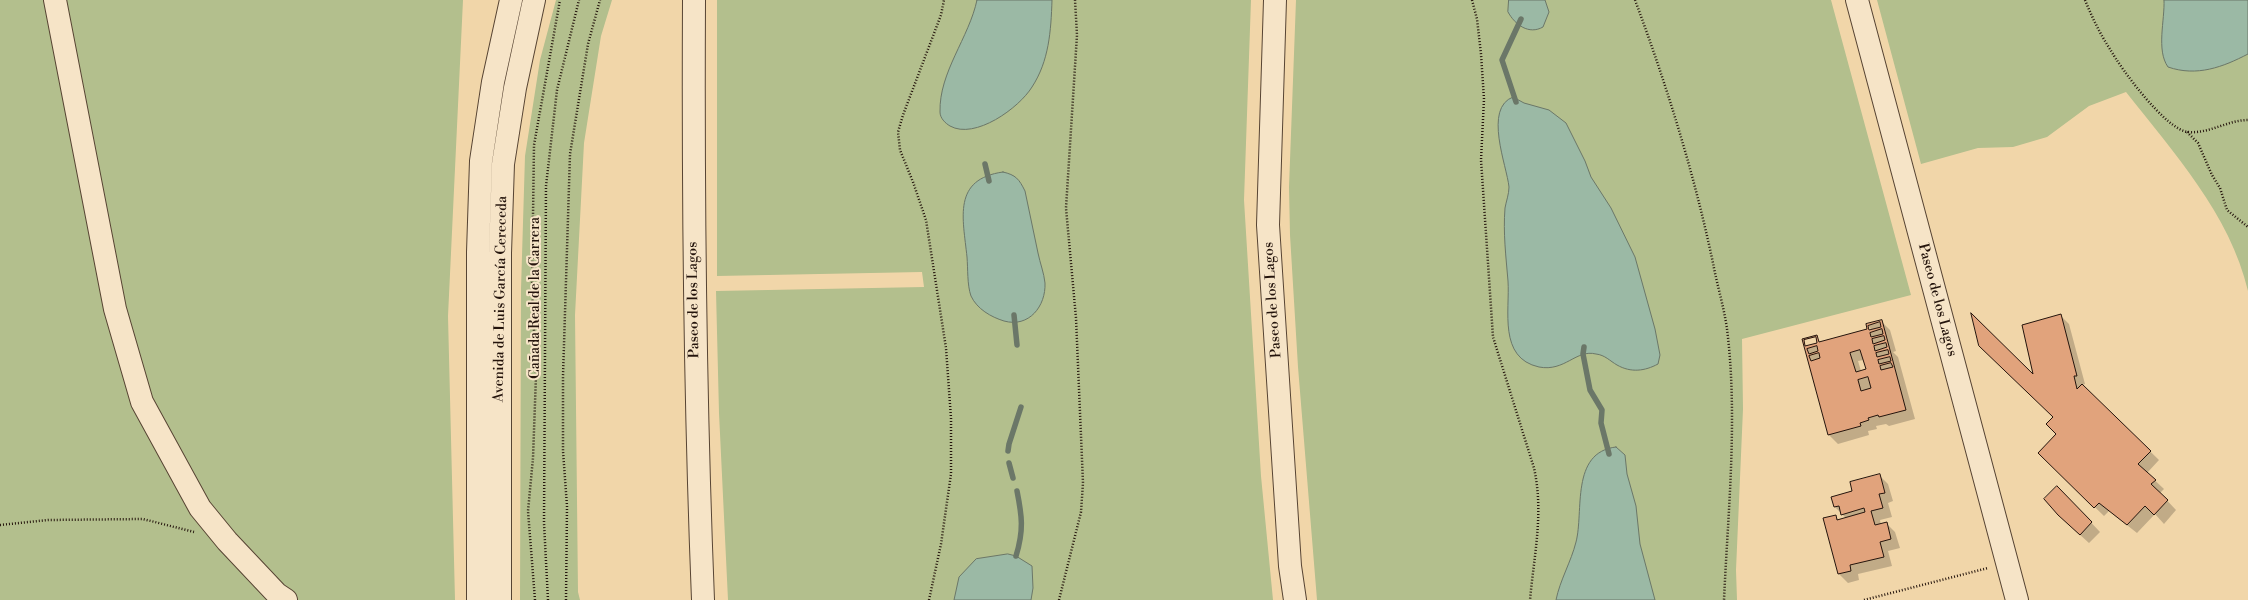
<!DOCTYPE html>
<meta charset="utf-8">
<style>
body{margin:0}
canvas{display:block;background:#f1d6a9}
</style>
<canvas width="2248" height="600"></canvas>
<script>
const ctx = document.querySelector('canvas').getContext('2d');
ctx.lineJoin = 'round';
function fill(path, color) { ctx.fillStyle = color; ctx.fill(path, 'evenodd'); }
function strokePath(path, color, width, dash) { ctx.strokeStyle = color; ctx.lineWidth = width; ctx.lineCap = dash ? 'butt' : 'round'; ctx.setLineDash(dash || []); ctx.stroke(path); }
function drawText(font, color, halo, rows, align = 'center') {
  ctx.font = font + ' "Libre Bodoni",serif'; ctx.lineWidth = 4; ctx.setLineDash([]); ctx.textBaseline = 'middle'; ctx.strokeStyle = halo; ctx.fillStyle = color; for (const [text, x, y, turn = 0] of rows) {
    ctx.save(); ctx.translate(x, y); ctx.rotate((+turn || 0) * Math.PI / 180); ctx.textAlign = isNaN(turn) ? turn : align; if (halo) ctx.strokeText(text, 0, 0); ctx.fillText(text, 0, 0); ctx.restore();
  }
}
const green = new Path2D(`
 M0,0H463L448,316L455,600H0Z
 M556,0H612L601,36L584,143L575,315L578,592L580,600H520L521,289L525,156L540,60Z
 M717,0H1251L1244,200L1261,476L1273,600H728L719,413L716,291L924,287L922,272L717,276Z
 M1296,0H1831L1911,295L1742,339L1743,409L1736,570L1737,600H1317L1298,367L1290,235L1289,187Z
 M1877,0H2248V291C2230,214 2173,152 2126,92L2089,106L2047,137L2013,147L1978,148L1921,164Z`);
const water = new Path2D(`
 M977,0H1052C1051,31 1049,61 1032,87C1019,108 975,140 950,126C945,123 940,118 940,112C939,72 969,38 977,0Z
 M1509,0H1545L1549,12L1543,27C1529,35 1515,25 1508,12Z
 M2164,0H2248V54C2223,67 2197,77 2168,67C2156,50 2165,20 2164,0Z
 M1513,97L1524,103L1549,110L1566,123L1585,161L1591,177L1611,208L1635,257L1655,329L1660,355L1658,364C1645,371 1631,373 1617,365C1610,361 1605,355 1596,354C1576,349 1565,372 1539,367C1498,358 1510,310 1508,281C1506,257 1503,233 1505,208C1506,202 1509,194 1509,187C1507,166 1483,108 1513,97Z
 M1003,172C1016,175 1019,179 1025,191C1029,212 1034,232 1038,253C1040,263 1044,273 1045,283C1046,306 1029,328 1004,321C991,317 977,309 971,296C967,285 968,268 967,257C963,218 952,179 1003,172Z
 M1616,447L1625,455L1627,474L1636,506L1640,544L1655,600H1556C1560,580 1571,562 1576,542C1584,512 1570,452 1616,447Z
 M1008,554L1016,556L1032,566L1033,588L1031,600H954L959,577L976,559Z`);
const shadow = new Path2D(`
 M2060,315L2069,324L2085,384L2082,385L2159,460L2147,473L2164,489L2160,493L2176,510L2164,524L2155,514L2137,533L2109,511L2104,516L2039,453L2057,434L2054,418L2035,377Z
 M1881,321L1890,330L1896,351L1893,352L1898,357L1915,419L1889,426L1886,424L1876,426L1877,429L1868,431L1869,435L1838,444L1829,435L1805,347L1872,330L1868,326ZM1864,360L1867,370L1861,371L1858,361Z
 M1879,475L1888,484L1893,501L1888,503L1892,517L1880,520L1881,525L1886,523L1895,532L1900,548L1888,551L1892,566L1858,574L1859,580L1848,583L1839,574L1835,516L1839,520L1846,518L1835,507L1833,498L1854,492Z
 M2066,496L2100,532L2089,543L2058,515Z`);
const stream = new Path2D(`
 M1516,102L1502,60L1521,19
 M985,164L989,181
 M1014,315L1017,345
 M1584,347L1583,354L1590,390L1602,410L1601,423L1609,454
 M1008,451L1009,444L1021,407
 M1009,463L1013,478
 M1016,556C1024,530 1022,516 1017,491`);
const building = new Path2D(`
 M1971,313L2033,374L2022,325L2061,314L2077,376H2074L2077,389L2082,384L2151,451L2138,464L2156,480L2151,484L2168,500L2154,515L2145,506L2127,525L2099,503L2094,508L2038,453L2056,434L2046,424L2053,417L1979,346Z
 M1882,320L1906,410L1879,417L1878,415L1868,418L1869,420L1860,423L1861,426L1828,435L1802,339L1817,335L1819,342L1867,329L1866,324ZM1880,322L1881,327L1869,330L1868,326ZM1882,329L1883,334L1871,337L1870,333ZM1884,336L1885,340L1873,344L1872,339ZM1816,337L1817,343L1805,346L1804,340ZM1886,343L1887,347L1875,351L1874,346ZM1817,346L1818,351L1809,354L1807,349ZM1860,350L1866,369L1856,372L1850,353ZM1888,350L1889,354L1877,357L1876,353ZM1819,353L1820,358L1811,361L1809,356ZM1890,357L1891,361L1879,364L1878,360ZM1891,363L1893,367L1881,370L1880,366ZM1868,377L1871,388L1861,391L1858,380Z
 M1880,474L1885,493L1879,494L1883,508L1871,511L1875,525L1887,522L1891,539L1880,542L1884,557L1850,565L1851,571L1838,574L1823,518L1836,515L1837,520L1865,512L1864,508L1841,515L1839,506L1834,507L1831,497L1852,491L1850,482Z
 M2057,486L2092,522L2080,535L2058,515L2044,499Z`);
const path = new Path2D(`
 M1472,0L1477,19L1481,54L1484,99L1481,160L1493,337L1534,468C1544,513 1534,555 1530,600
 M1635,0C1667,86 1694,173 1713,263C1717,285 1724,307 1727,329C1738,417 1728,511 1724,600
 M2085,0C2092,17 2100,34 2110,49C2121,69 2166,130 2188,132C2209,134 2228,120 2248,120
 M2187,132L2198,143L2212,175L2220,188L2227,210L2248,227
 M0,525L48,520L143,519L194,532
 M535,600L528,511L533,458L536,376L532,287L534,145L560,0
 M548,600L544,523L546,186L557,90L579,0
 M566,600L567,506L563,451V376L570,154L588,44L600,0
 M929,600L941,544L951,474V418L946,348L926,220L913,182L900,150L898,132L903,115L941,15L944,0
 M1059,600L1081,512L1083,483L1076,318L1066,208L1077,35L1075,0
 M1864,600L1988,568`);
const street = new Path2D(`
 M55,0L115,309L142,402L200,508L227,541L277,594L286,600
 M694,0C693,200 695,400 703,600
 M1275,0L1268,225L1290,566L1295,600
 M1857,0L2017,600
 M478,600V252L481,161L493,82L511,0
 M500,600V253L503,164L515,88L534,0`);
const streetNames = [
 ["Cañada Real de la Carrera",536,298,-90],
 ["Avenida de Luis García Cereceda",501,299,-89],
 ["Paseo de los Lagos",694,300,-91],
 ["Paseo de los Lagos",1273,300,-94],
 ["Paseo de los Lagos",1937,300,75]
];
fill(green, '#b3bf8d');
fill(water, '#9bb9a5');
strokePath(water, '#6b7768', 1);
fill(shadow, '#0003');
strokePath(stream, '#6b7768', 5.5);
fill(building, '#e1a37c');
strokePath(building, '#24140c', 1);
strokePath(street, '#574433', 24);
strokePath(path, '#24140c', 2.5, [1, 2]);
strokePath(street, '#f6e4c7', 22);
drawText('14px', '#24140c', '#f6e4c7', streetNames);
</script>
